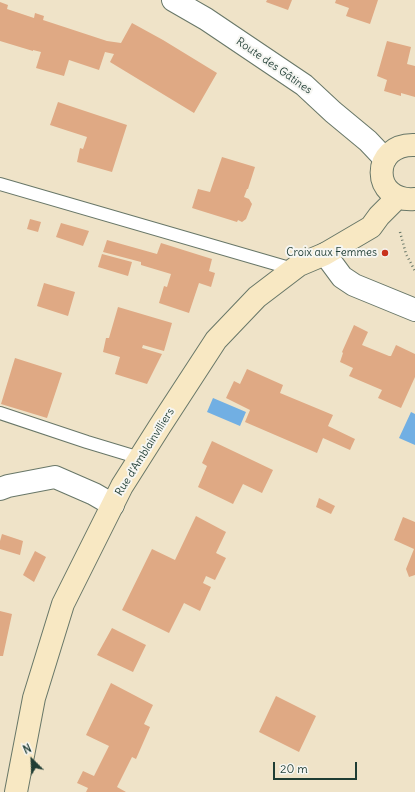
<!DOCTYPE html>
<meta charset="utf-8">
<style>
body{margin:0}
#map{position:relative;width:415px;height:792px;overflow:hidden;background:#efe3c8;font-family:Delius,sans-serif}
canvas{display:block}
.north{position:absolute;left:12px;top:740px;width:40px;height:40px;-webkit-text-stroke:3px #f6f6f2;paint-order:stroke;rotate:336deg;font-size:11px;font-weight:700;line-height:16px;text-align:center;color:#1f3d34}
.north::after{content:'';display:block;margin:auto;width:14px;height:18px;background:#1f3d34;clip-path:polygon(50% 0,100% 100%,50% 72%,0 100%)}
.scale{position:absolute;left:273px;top:762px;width:84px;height:18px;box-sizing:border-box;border:2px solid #1f3d34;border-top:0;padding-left:5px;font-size:12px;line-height:14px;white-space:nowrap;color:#1f3d34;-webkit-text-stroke:3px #f6f6f2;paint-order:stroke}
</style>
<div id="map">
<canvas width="415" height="792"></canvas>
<div class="north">N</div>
<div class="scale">20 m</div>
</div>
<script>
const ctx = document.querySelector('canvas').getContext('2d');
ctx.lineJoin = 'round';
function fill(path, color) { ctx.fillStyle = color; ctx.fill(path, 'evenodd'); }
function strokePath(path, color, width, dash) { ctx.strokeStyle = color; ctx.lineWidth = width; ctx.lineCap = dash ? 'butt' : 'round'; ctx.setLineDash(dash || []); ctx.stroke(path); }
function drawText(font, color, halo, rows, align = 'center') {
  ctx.font = font + ' Delius,sans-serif'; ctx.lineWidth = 4; ctx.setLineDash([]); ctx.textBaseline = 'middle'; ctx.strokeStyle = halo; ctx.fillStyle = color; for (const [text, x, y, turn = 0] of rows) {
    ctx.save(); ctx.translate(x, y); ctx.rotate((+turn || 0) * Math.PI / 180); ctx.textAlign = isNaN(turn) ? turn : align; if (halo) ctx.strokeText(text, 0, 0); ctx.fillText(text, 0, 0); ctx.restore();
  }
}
const water = new Path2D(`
 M213,398L246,412L240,426L207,412Z
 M411,412L415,414V445L399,438Z`);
const building = new Path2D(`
 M267,0H292L288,10L266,2Z
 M336,0H378L370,24L346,16L349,8L335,3Z
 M0,2L8,5L7,9L34,18L35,13L44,16L43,20L107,41L121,43L132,23L163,40L217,73L194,113L110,62L114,54L105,52L99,70L69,60L64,76L36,68L41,52L33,50V51L0,41Z
 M387,41L411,47L407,64L415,66V97L401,93V96L384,91L387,80L377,76Z
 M58,102L127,125L112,172L77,162L80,148L83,149L87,137L50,125Z
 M222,157L255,167L248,189H247L244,197L249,199L252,204L246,219L242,222L238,220L237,222L192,208L198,189L210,192Z
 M30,219L41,222L38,232L27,229Z
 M61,223L89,231L83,246L56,237Z
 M107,240L157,254L161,243L212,259L209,271L215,273L211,287L199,283L189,313L159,303L164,286L167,287L171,274L141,265V262L103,252Z
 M102,254L132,262L128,276L98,267Z
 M44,283L75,292L68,316L37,306Z
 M118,307L172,323L164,351L143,345L142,348L162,354L147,384L115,374L120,357L103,352L106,338H109Z
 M354,325L368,332L362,345L389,356H391L396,345L415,354V377L401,408L378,398L382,390L349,376L353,368L340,362L343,353L342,352Z
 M15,358L62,373L47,418L1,404Z
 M247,369L283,385L280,393L333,415L328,426L355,439L350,450L323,438L317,453L245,422L250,410L226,398L234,381L240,384Z
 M212,441L273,470L262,493L243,484L233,504L198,487L207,466L202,463Z
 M319,498L335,506L331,514L316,507Z
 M196,516L226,532L216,553L226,558L215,580L206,576L203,583L211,587L200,611L184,603L169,633L122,610L152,549L175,560Z
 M403,517L415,522V575L409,577L406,569L414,549L394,540Z
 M2,534L23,541L20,555L0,549V541Z
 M35,551L46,557L34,582L23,575Z
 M0,611L12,614L3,656H0Z
 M112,628L146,645L133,672L97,655Z
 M111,683L153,705L144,724L150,727L136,759L132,757L117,787L126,792H86L88,788L77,783L83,771L94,776L109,746L86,735Z
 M276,696L316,716L299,752L259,732Z`);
const path = new Path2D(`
 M400,232L406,254L415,271`);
const lane = new Path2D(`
 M0,184L293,269
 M0,413L87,442L140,458`);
const street = new Path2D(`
 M173,0L206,19L304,85L333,112L368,141L385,159
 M325,254L342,277L354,285L415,310
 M0,489L8,486L55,477L94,494L113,505`);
const secondary = new Path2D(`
 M415,145C370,143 371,203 415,199
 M16,792L34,698L63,604L122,486L160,426L216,340L257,297L299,265L325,254L371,227L379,216L398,197`);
const markers = [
 [385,253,4,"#c8321e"]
];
const streetNames = [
 ["Route des Gâtines",274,66,35],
 ["Rue d'Amblainvilliers",145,452,-58]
];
const poiNames = [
 ["Croix aux Femmes",377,253]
];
fill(water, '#71afe3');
fill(building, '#dfa984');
strokePath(lane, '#687768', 14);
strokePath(street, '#687768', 24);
strokePath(secondary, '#687768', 24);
strokePath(path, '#687768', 2.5, [1, 3]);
strokePath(lane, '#fff', 12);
strokePath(street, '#fff', 22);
strokePath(secondary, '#f8e8c3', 22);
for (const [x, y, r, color] of markers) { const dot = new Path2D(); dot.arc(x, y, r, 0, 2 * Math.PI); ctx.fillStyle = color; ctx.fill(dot); strokePath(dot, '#f6f6f2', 1.5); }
drawText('11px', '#1f3d34', '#f6f6f2', streetNames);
drawText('11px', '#1f3d34', '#f6f6f2', poiNames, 'right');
</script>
